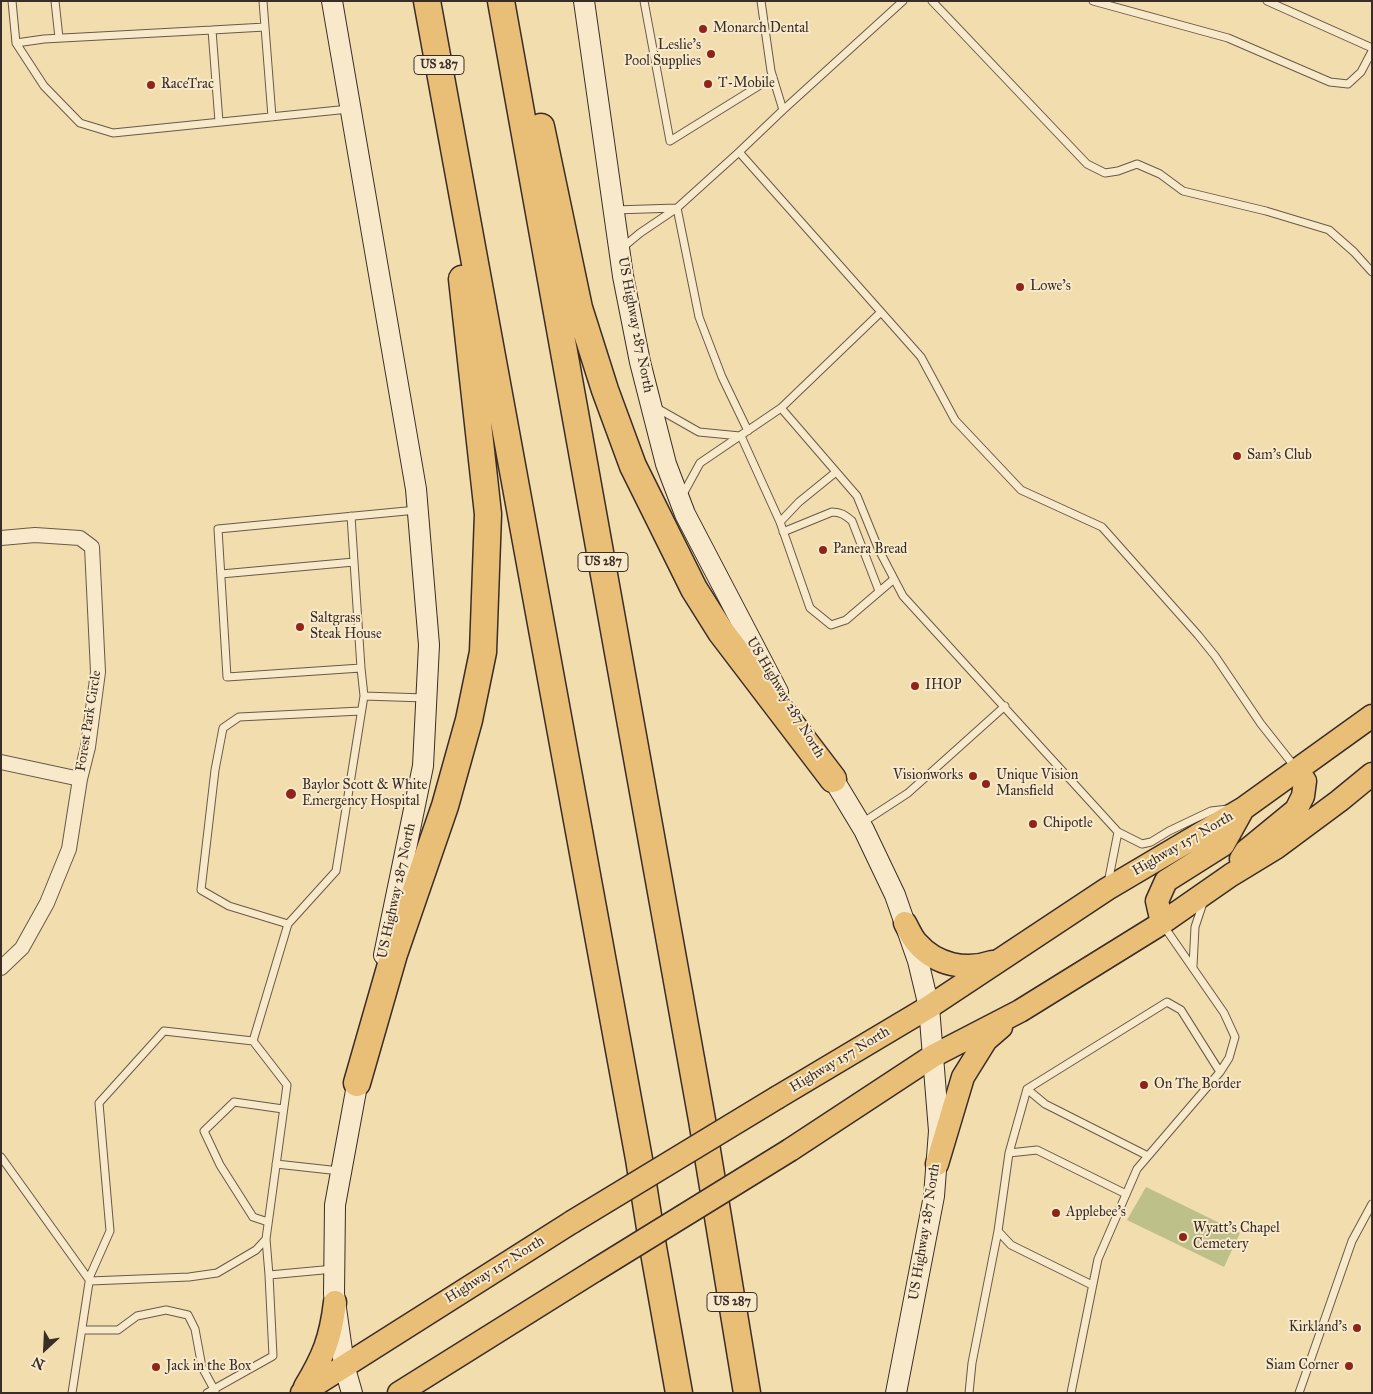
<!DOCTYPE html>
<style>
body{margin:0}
#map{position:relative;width:1373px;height:1394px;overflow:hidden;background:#f2ddae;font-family:"IM FELL Great Primer",serif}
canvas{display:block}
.frame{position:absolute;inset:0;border:2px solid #3a2d28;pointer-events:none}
.north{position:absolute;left:20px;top:1324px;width:50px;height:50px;-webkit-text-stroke:4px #f7e9ca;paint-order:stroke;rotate:205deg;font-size:14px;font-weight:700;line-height:20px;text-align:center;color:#3a2d28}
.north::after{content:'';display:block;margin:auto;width:18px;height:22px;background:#3a2d28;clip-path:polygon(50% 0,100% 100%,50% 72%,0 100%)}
</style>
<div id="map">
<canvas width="1373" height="1394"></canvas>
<div class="frame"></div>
<div class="north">N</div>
</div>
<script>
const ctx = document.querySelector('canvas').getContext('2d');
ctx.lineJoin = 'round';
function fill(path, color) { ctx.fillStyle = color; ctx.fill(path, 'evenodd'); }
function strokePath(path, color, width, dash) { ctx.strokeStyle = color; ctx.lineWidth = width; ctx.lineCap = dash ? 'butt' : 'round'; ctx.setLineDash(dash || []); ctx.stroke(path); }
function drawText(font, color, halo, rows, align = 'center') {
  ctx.font = font + ' "IM FELL Great Primer",serif'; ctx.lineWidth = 4; ctx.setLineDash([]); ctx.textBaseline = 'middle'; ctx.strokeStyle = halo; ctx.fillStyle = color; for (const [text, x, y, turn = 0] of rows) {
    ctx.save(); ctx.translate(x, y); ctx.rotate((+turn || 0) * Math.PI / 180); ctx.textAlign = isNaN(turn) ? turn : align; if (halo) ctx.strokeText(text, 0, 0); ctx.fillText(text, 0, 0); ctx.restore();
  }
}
const green = new Path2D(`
 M1146,1187L1240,1233L1224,1267L1127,1220Z`);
const service = new Path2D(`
 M12,1L16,43L44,86L80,123L113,133L349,109
 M55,1L59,38
 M263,1L265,27
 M644,1L670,141L773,77
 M761,1L771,71L783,110
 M932,1L1087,164L1105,173L1118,171L1137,164L1160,174L1183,191L1266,211L1329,230L1354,252L1372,272
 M1093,1L1228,38L1330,82L1348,84L1361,72L1372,51
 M1267,1L1372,48
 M16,43L44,39L212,30
 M219,122L212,30L265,27L272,117
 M739,152L783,110L903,1
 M677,208L699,317L722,377L748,431
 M615,210L676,208
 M622,248L640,233L677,208L739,152L921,357L955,420L1021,490L1102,527L1198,635L1215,656L1261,724L1295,767
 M655,407L699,432L740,436
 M781,408L857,496L879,550L903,596L1118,832L1142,844L1151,842L1169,831L1211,811L1228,809
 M741,436L780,522
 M836,472L799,502L780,522L810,608L831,625L846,620L894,579
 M682,496L700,463L781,408L881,312
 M417,510L218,529L227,677L361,668L364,696L425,698
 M351,516L361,668
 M783,532L832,512C841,512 845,515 852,521L879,591
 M221,574L354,562
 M361,711L239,717L223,728L215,770L201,890L229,906L288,924L336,871L364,696
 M862,823L908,793L1005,706
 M1108,883L1118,832
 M1193,966L1195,927L1203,903
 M253,1041L288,924
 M1009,1153L1027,1089
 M1148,1156L1045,1104L1027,1089L1167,1002L1181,1010L1220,1072
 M1,1157L90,1281L189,1277L217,1273L256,1250L266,1239
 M276,1164L340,1171
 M268,1222L253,1217L220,1165L204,1131L234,1102L283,1109
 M269,1275L334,1269
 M1092,1285L1011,1245L998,1231L1009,1153L1037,1150L1126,1194
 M82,1330H118L137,1316L166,1310L188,1315L195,1329L202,1367L215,1391
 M72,1393L90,1276L110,1231L99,1103L164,1031L253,1041L287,1085L266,1239L269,1275L273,1356L207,1393
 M969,1393L972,1363L998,1231
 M1071,1393L1098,1259L1137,1169L1220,1072L1229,1058L1235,1037L1224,1013L1163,925
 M1299,1393L1352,1241L1372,1204`);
const minor = new Path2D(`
 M1,538L35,535L80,538L92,547L98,672L88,747L80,779L69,849L47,903L22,948L1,968
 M1,762L80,779`);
const secondary = new Path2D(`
 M332,1L416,489L429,645L423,766L384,955
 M584,1L623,276L640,362L666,464L685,514L778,692
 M826,767L864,830L895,895L918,961L929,1007L939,1131L934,1196L896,1393
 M352,1393L344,1365L334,1294L335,1205L360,1069`);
const primary = new Path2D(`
 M1241,859L1246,851L1296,810L1303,796L1305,781L1297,770
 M905,923C909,930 912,938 917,943C936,965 966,971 992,962
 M1162,923L1157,901L1166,881L1223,845L1243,809
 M778,1097L929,1007L1107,889L1244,808L1372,716
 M790,1150L933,1056L1020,1011L1162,923L1231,875L1277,847L1339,801L1372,774
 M937,1164L963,1077L986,1040L1001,1027
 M305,1387C323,1357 331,1338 335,1302
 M302,1393L572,1222
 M399,1393L594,1271`);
const motorway = new Path2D(`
 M427,1L639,1159L653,1247L679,1393
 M501,1L702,1120L747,1393
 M541,127L579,308L605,390L633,466L694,589L721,632L833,779
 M357,1083L394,954L445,806L469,720L483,652L488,514L462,279`);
const primaryBridge = new Path2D(`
 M572,1222L778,1097
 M594,1271L790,1150`);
const markers = [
 [703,29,5,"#8f2418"],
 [711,54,5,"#8f2418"],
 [708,84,5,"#8f2418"],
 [151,85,5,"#8f2418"],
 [1020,287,5,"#8f2418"],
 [1237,456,5,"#8f2418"],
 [823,550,5,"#8f2418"],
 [300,627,5,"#8f2418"],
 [915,686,5,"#8f2418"],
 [973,776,5,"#8f2418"],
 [986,784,5,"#8f2418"],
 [291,794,6,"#8f2418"],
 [1033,824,5,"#8f2418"],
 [1144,1085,5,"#8f2418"],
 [1056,1213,5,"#8f2418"],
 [1183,1237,5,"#8f2418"],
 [1357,1328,5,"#8f2418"],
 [1349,1366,5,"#8f2418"],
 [156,1367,5,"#8f2418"]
];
const shields = [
 [439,65,50],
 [603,562,50],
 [732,1302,50]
];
const shieldNames = [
 ["US 287",439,65],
 ["US 287",603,562],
 ["US 287",732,1302]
];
const poiNames = [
 ["Monarch Dental",713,29],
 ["Leslie's",701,46,"right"],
 ["Pool Supplies",701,62,"right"],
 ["T-Mobile",718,84],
 ["RaceTrac",161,85],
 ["Lowe's",1030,287],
 ["Sam's Club",1247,456],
 ["Panera Bread",833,550],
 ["Saltgrass",310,619],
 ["Steak House",310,635],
 ["IHOP",925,686],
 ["Visionworks",963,776,"right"],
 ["Unique Vision",996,776],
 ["Mansfield",996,792],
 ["Baylor Scott & White",302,786],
 ["Emergency Hospital",302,802],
 ["Chipotle",1043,824],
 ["On The Border",1154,1085],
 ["Applebee's",1066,1213],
 ["Wyatt's Chapel",1193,1229],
 ["Cemetery",1193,1245],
 ["Kirkland's",1347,1328,"right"],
 ["Siam Corner",1339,1366,"right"],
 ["Jack in the Box",166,1367]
];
const streetNames = [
 ["US Highway 287 North",635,325,79],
 ["US Highway 287 North",785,698,59],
 ["Forest Park Circle",89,721,-81],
 ["Highway 157 North",1183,844,-30],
 ["US Highway 287 North",397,891,-78],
 ["Highway 157 North",840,1060,-31],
 ["US Highway 287 North",925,1232,-81],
 ["Highway 157 North",495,1270,-32]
];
fill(green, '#bdc089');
strokePath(service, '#68594a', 9);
strokePath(minor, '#68594a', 16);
strokePath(secondary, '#3a2d28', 22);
strokePath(primary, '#3a2d28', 25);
strokePath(motorway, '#3a2d28', 29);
strokePath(service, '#f7e9ca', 7);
strokePath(minor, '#f7e9ca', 14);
strokePath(secondary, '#f7e9ca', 20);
strokePath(primary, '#e9be77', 22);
strokePath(motorway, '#e9be77', 26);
strokePath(primaryBridge, '#3a2d28', 25, []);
strokePath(primaryBridge, '#e9be77', 22);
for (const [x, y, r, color] of markers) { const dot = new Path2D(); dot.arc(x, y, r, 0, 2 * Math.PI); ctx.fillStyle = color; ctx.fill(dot); strokePath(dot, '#f7e9ca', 2); }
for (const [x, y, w] of shields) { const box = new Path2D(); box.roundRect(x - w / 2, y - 9.5, w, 19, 4); ctx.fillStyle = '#f7e9ca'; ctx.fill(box); strokePath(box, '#3a2d28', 1); }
drawText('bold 12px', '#3a2d28', null, shieldNames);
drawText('14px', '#3a2d28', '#f7e9ca', poiNames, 'left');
drawText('14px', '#3a2d28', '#f7e9ca', streetNames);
</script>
